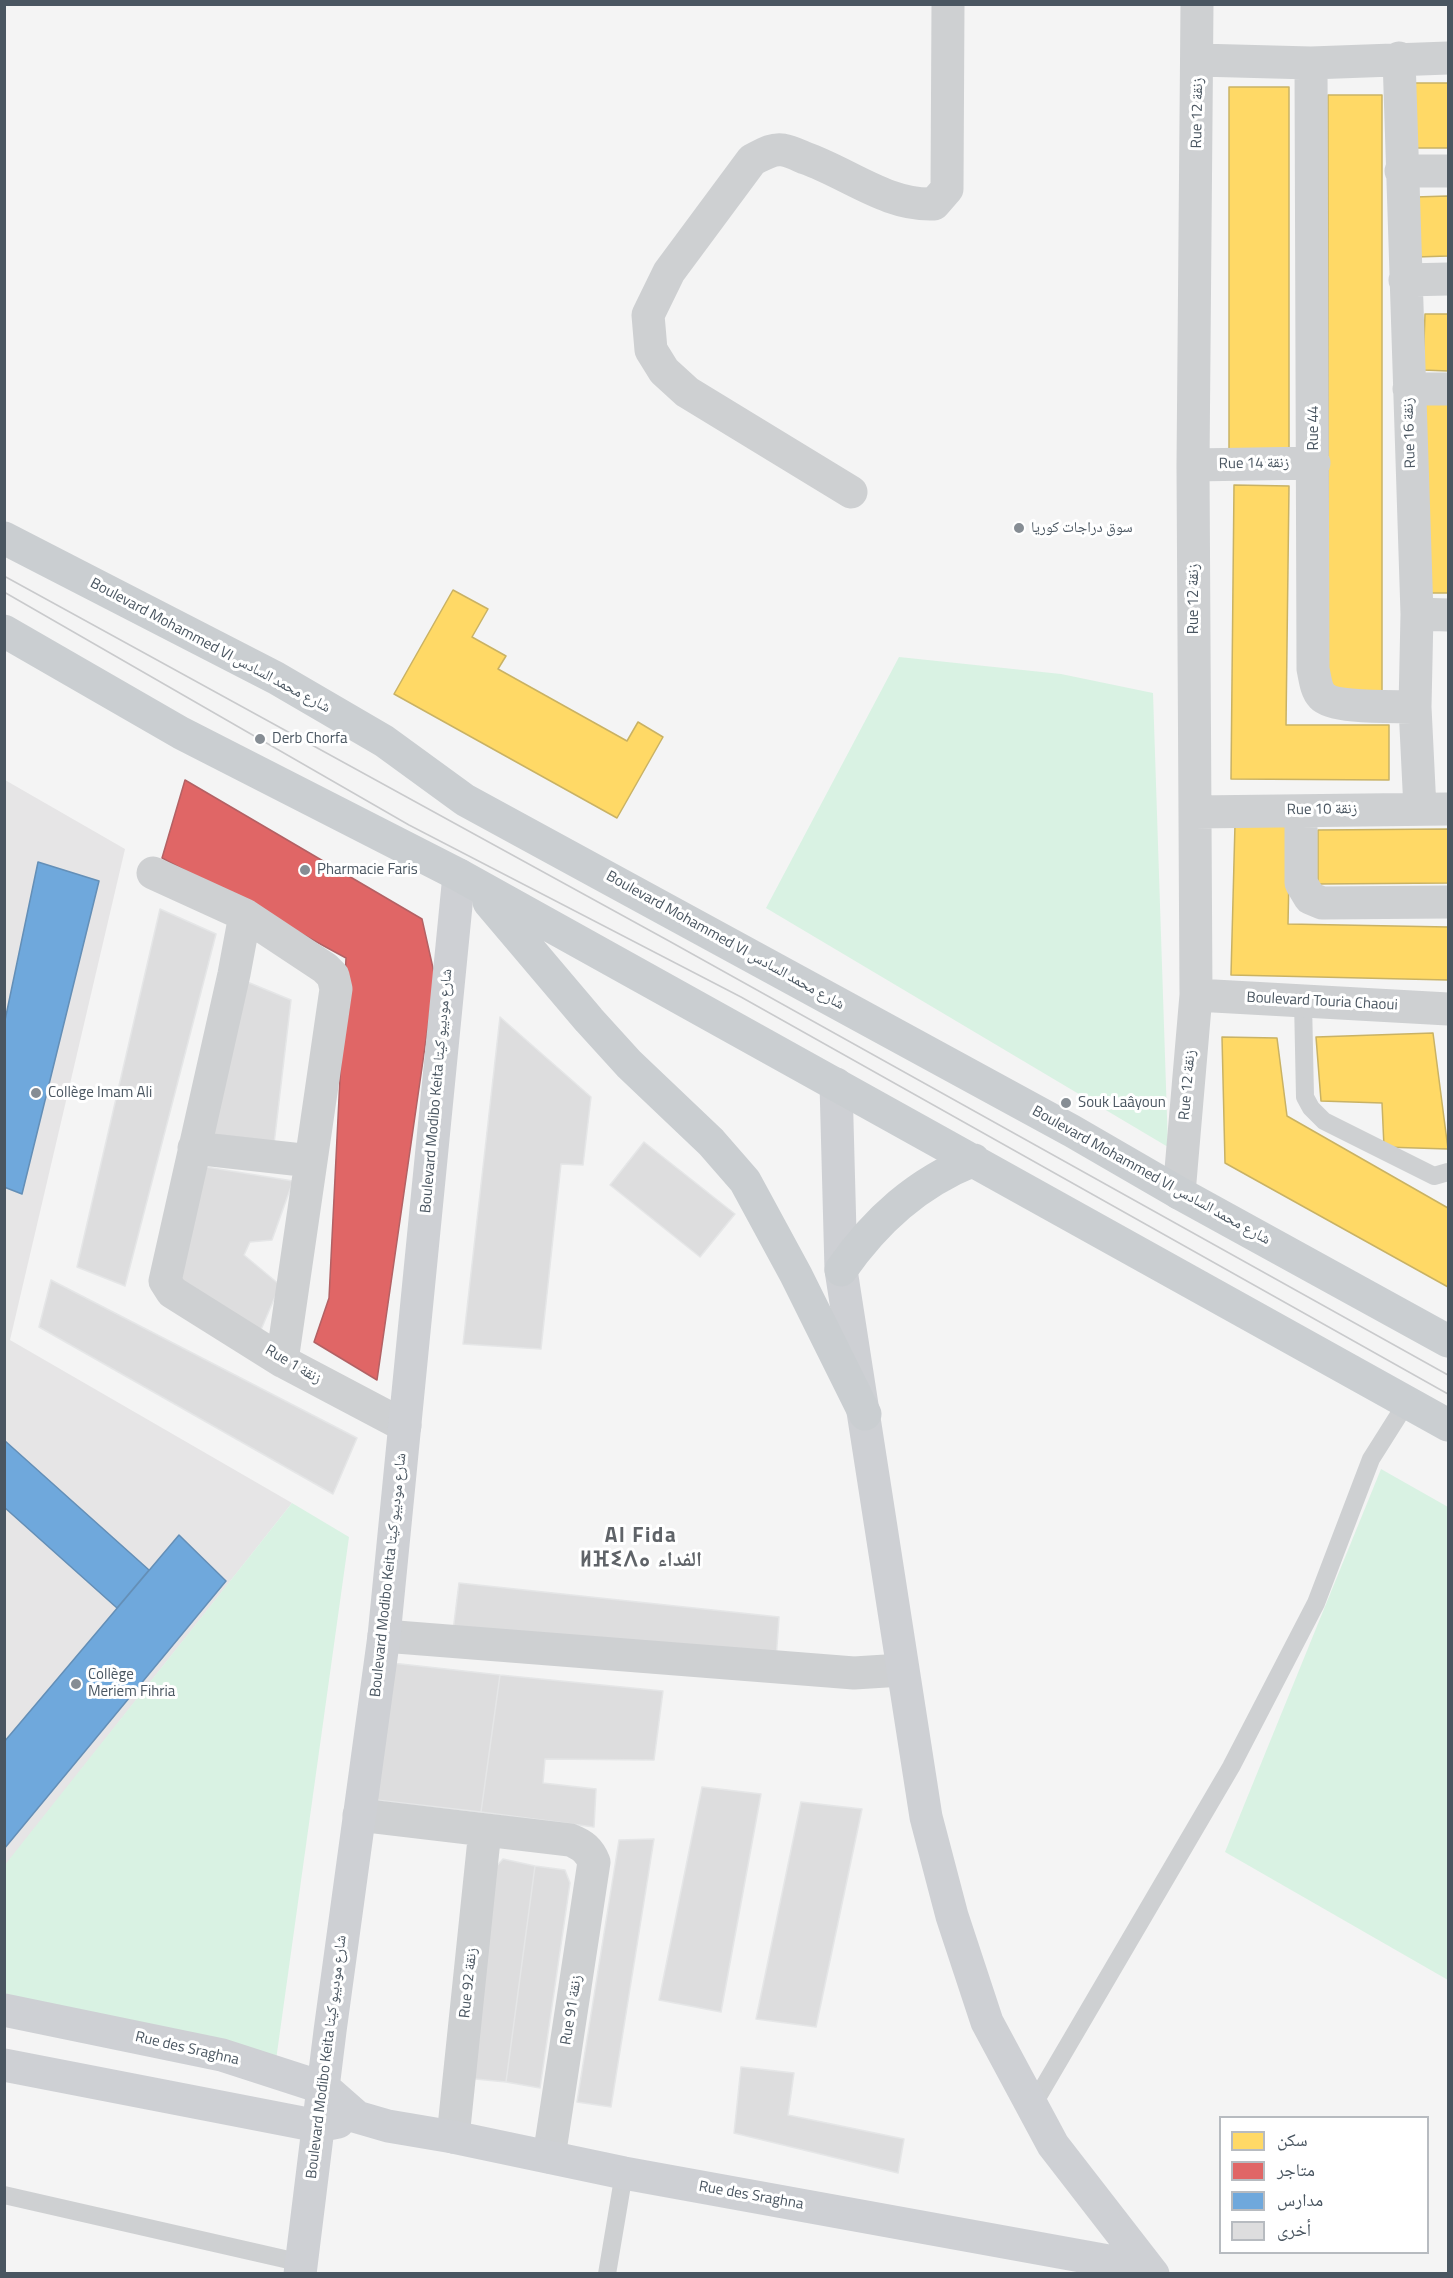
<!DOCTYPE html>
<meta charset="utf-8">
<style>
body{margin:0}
#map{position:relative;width:1453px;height:2278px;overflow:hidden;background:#f4f4f4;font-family:"Titillium Web","Noto Naskh Arabic",sans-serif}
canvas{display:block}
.frame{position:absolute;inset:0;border:6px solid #4a5661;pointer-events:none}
.legend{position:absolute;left:1219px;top:2116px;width:210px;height:138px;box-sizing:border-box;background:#fff;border:2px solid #b7bbc0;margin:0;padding:8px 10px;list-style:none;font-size:18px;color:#4a5661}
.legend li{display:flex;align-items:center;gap:12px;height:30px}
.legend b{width:30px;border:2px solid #b7bbc0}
</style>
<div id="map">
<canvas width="1453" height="2278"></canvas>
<div class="frame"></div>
<ul class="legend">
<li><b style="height:16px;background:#ffd966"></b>سكن</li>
<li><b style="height:16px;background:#e06666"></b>متاجر</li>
<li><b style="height:16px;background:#6fa8dc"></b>مدارس</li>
<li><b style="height:16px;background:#ddddde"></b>أخرى</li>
</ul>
</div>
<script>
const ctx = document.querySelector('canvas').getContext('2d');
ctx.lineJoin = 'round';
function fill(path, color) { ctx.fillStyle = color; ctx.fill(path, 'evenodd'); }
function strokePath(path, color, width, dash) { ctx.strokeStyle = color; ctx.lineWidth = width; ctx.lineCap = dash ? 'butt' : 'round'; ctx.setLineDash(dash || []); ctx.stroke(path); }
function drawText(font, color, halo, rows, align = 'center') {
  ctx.font = font + ' "Titillium Web","Noto Naskh Arabic","Noto Sans Tifinagh",sans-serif'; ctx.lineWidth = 6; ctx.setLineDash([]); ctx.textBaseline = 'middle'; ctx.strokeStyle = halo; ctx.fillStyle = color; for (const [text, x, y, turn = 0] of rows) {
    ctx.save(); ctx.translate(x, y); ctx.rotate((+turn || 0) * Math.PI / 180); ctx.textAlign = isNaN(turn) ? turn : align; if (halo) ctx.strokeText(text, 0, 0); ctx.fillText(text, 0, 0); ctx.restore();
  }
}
const education = new Path2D(`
 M5,780L125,849L10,1340L292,1503L5,1866Z`);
const green = new Path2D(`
 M899,657L1061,674L1153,693L1168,1147L766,908Z
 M1381,1469L1448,1507V1980L1225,1852Z
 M292,1503L349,1537L276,2060L5,1999L4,1866Z`);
const homes = new Path2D(`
 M1410,83H1448V148H1410Z
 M1229,87H1289V450H1229Z
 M1328,95H1382V692L1328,691Z
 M1448,196V256L1416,257L1415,197Z
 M1425,314H1448V371L1423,370Z
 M1421,403H1448V593H1420Z
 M1234,485L1289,486L1286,725H1389V780L1231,779Z
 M453,590L488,609L472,637L506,656L498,669L627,741L638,722L663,737L617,818L394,694Z
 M1235,824L1290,826L1288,924L1448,927V980L1231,975Z
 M1448,829V883L1318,884V830Z
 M1433,1033L1448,1149L1384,1147L1382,1103L1321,1101L1316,1037Z
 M1222,1037L1277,1038L1287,1116L1448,1208V1287L1225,1163Z`);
const shops = new Path2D(`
 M185,780L422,919L435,977L377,1380L314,1342L329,1298L346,958L162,858Z`);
const schools = new Path2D(`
 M38,862L99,881L22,1194L4,1187V1025Z
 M4,1440L149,1570L117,1608L4,1507Z
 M179,1535L226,1581L4,1849V1742Z`);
const building = new Path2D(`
 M160,909L216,934L125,1286L77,1267Z
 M240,979L291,1000L274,1144L211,1137Z
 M500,1017L591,1097L583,1165L561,1164L541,1349L463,1344Z
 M644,1142L735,1214L700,1257L610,1185Z
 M200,1166L293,1181L272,1240L250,1242L244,1255L280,1285L260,1332L168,1285Z
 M51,1280L357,1438L333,1494L39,1327Z
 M459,1583L779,1617L776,1660L453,1631Z
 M392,1663L500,1675L481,1812L376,1800Z
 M500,1675L663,1691L654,1760L545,1759L543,1783L596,1789L594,1827L481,1812Z
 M702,1787L761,1794L721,2012L659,2000Z
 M801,1802L862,1809L816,2027L756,2019Z
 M654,1839L611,2107L577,2102L619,1840Z
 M503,1859L535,1866L506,2082L465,2078L492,1871Z
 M535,1866L565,1870L570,1883L540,2088L506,2082Z
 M741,2067L794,2073L788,2115L904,2139L898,2173L734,2133Z`);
const lane = new Path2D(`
 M1303,1001L1305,1097L1311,1108L1324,1121L1434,1176L1448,1172
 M1033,2105L1231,1767L1316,1603L1371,1459L1407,1402
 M4,2195L302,2263
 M607,2274L624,2173`);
const street = new Path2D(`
 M1399,58L1417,614L1415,707L1420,809
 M1198,60L1311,63L1448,58
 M1311,63L1313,669C1315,678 1316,690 1322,696C1334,709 1396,706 1415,707
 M1401,171H1448
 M1405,280L1448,279
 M1409,389H1448
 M1193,465L1314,463
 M851,492L687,392L664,371L651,350L648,315L669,272L752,160C762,155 772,148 783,150C790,151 798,155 805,158C848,173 887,206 934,204L947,189L948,4
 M1417,614L1448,615
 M1301,811V883L1310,898L1322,903L1448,902
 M1195,812L1448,809
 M153,873L245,915
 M1196,995L1448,1009
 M194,1148L311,1161
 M1179,1193L1196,995L1193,465L1197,4
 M282,1361L336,989L333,976L325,968L245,915L234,974L165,1281L172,1292L282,1361L405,1426
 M384,1636L854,1673L902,1670
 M359,1815L570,1840C583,1845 589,1850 594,1862L549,2157
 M453,2137L485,1830`);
const secondary = new Path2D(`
 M836,1084L841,1270L926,1817L952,1916L987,2022L1053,2145L1153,2274
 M4,2010L222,2055L324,2088L357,2117L388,2126L453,2137L624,2173L1147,2268
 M4,2065L318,2126L338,2122
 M300,2274L330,2031L384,1636L459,875`);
const primary = new Path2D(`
 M4,538L276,678L384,741L465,800L1072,1131L1179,1193L1448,1341
 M4,631L181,733L459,875L1448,1425
 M489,902L589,1020L629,1064L711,1142L745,1181L796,1275L865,1414
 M841,1270C876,1220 917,1183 974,1160`);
const tram = new Path2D(`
 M4,576L669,941L1448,1375
 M4,592L409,825L741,997L1448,1394`);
const markers = [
 [1019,528,6,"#868d94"],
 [260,739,6,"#868d94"],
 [305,870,6,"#868d94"],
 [36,1093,6,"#868d94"],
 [1066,1103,6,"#868d94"],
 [76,1684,6,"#868d94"]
];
const streetNames = [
 ["Rue 12 زنقة",1198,113,-89],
 ["Rue 44",1314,428,-90],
 ["Rue 16 زنقة",1410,433,-92],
 ["Rue 14 زنقة",1254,464,-1],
 ["Rue 12 زنقة",1194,599,-90],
 ["Boulevard Mohammed VI شارع محمد السادس",210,646,28],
 ["Rue 10 زنقة",1322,810,-1],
 ["Boulevard Mohammed VI شارع محمد السادس",725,941,29],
 ["Boulevard Touria Chaoui",1322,1002,3],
 ["Rue 12 زنقة",1188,1085,-85],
 ["Boulevard Modibo Keita شارع موديبو كيتا",437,1091,-85],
 ["Boulevard Mohammed VI شارع محمد السادس",1151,1176,29],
 ["Rue 1 زنقة",293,1365,30],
 ["Boulevard Modibo Keita شارع موديبو كيتا",389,1575,-84],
 ["Rue 92 زنقة",469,1983,-84],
 ["Rue 91 زنقة",572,2010,-81],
 ["Rue des Sraghna",187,2049,13],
 ["Boulevard Modibo Keita شارع موديبو كيتا",327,2057,-83],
 ["Rue des Sraghna",751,2196,10]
];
const poiNames = [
 ["سوق دراجات كوريا",1031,528],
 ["Derb Chorfa",272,739],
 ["Pharmacie Faris",317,870],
 ["Collège Imam Ali",48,1093],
 ["Souk Laâyoun",1078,1103],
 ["Collège",88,1675],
 ["Meriem Fihria",88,1692]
];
const districtNames = [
 ["Al Fida",641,1537],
 ["ⵍⴼⵉⴷⴰ الفداء",641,1561]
];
fill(education, '#e6e5e6');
fill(green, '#d9f2e3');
fill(homes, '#ffd966');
strokePath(homes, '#c9b264', 1.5);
fill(shops, '#e06666');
strokePath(shops, '#b36164', 1.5);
fill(schools, '#6fa8dc');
strokePath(schools, '#648fb7', 1.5);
fill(building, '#ddddde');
strokePath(building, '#e5e6e7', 1.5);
strokePath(lane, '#ced0d2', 18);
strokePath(street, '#ced0d2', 33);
strokePath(secondary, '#ced0d4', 33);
strokePath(primary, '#caced1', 33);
strokePath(tram, '#c9cacc', 1.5);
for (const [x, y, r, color] of markers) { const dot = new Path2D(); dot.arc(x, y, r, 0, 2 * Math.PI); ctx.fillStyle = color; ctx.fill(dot); strokePath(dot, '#fff', 2); }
drawText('15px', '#4a5661', '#fff', streetNames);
drawText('15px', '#4a5661', '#fff', poiNames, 'left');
ctx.letterSpacing = '1.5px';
drawText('bold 21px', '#5f6368', '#fff', districtNames);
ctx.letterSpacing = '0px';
</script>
